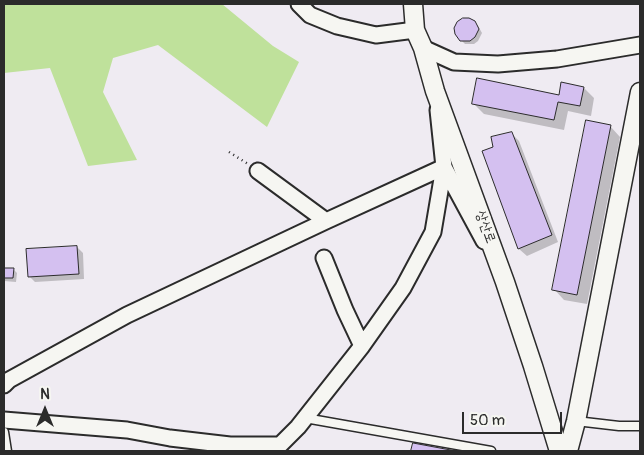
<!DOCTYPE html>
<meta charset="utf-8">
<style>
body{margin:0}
#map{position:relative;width:644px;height:455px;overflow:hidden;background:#efebf2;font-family:Pangolin,sans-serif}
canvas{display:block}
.frame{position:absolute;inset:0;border:5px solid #2b2b2b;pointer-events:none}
.north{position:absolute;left:20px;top:385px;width:50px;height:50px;-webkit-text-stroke:4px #f6f6f2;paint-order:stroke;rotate:0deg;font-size:14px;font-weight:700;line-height:20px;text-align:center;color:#2b2b2b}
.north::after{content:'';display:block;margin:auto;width:18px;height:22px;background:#2b2b2b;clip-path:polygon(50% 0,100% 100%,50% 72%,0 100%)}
.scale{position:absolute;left:462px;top:412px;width:100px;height:22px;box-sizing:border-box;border:2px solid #2b2b2b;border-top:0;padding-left:6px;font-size:15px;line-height:18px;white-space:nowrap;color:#2b2b2b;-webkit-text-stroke:4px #f6f6f2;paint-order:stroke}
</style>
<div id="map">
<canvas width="644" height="455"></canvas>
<div class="frame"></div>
<div class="north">N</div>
<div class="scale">50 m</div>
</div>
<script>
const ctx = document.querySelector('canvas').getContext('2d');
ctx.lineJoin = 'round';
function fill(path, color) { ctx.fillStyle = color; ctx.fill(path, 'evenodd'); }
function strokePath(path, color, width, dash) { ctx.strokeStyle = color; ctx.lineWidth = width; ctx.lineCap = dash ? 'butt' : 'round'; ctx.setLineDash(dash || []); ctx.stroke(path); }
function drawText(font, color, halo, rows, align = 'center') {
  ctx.font = font + ' Pangolin,"Poor Story",sans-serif'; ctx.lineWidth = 4.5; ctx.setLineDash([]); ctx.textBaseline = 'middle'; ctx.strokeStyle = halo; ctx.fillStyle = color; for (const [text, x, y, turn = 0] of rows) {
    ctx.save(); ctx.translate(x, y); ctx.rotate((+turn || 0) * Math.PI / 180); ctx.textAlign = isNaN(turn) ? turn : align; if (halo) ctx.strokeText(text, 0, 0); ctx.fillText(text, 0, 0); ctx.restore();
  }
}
const green = new Path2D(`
 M4,4H222L273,46L299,62L267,127L158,45L113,58L103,92L137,160L88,166L50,68L4,73Z`);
const shadow = new Path2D(`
 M474,22L478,26L482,33L478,41L474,44H465L461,40Z
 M584,88L594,98L591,116L568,111L564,130L484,114L473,103L559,96Z
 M610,126L620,137L587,304L564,300L554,289Z
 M511,133L519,141L558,242L527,256L519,249L484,152L495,148Z
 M77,247L83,253L84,279L35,282L29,276Z
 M4,269H13L17,273L16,282L4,281Z`);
const building = new Path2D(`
 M463,18H469L475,21L479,29L475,37L470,41H460L455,34L454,28L457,22Z
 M477,78L559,95L561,82L584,87L580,106L558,102L554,120L472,104Z
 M586,120L611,125L577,295L552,290Z
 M512,132L552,235L518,249L482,151L493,147L491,137Z
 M77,246L79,274L28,277L26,249Z
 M4,268H14L13,278H4Z
 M413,443L456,451H411Z`);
const path = new Path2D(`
 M229,152L248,164`);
const service = new Path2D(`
 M305,418L491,451
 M576,421L619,426H640
 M4,432L7,451`);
const minor = new Path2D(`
 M299,4L310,15L337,26L376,35L415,30
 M423,48L454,62L498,64L557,59L640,45
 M444,167L484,241
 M258,171L326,221
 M324,258L345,310L362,346
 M4,385L9,380L127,315L326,221L444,167L438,110
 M4,420L127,430L170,438L230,445H280
 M270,451L280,445L298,427L362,346L403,288L433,232L444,167`);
const tertiary = new Path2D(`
 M413,4L415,30L423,48L435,91L505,282L533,366L559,451
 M568,451L576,421L640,92`);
const streetNames = [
 ["상산로",485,227,70]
];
fill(green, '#bfe19b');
fill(shadow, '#0003');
fill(building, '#d4c0f0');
strokePath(building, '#2b2b2b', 1);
strokePath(service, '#2b2b2b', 11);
strokePath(minor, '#2b2b2b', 19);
strokePath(tertiary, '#2b2b2b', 21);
strokePath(path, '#2b2b2b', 2.5, [1, 4]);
strokePath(service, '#f6f6f2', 8);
strokePath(minor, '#f6f6f2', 15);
strokePath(tertiary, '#f6f6f2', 18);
drawText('14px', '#2b2b2b', '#f6f6f2', streetNames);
</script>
